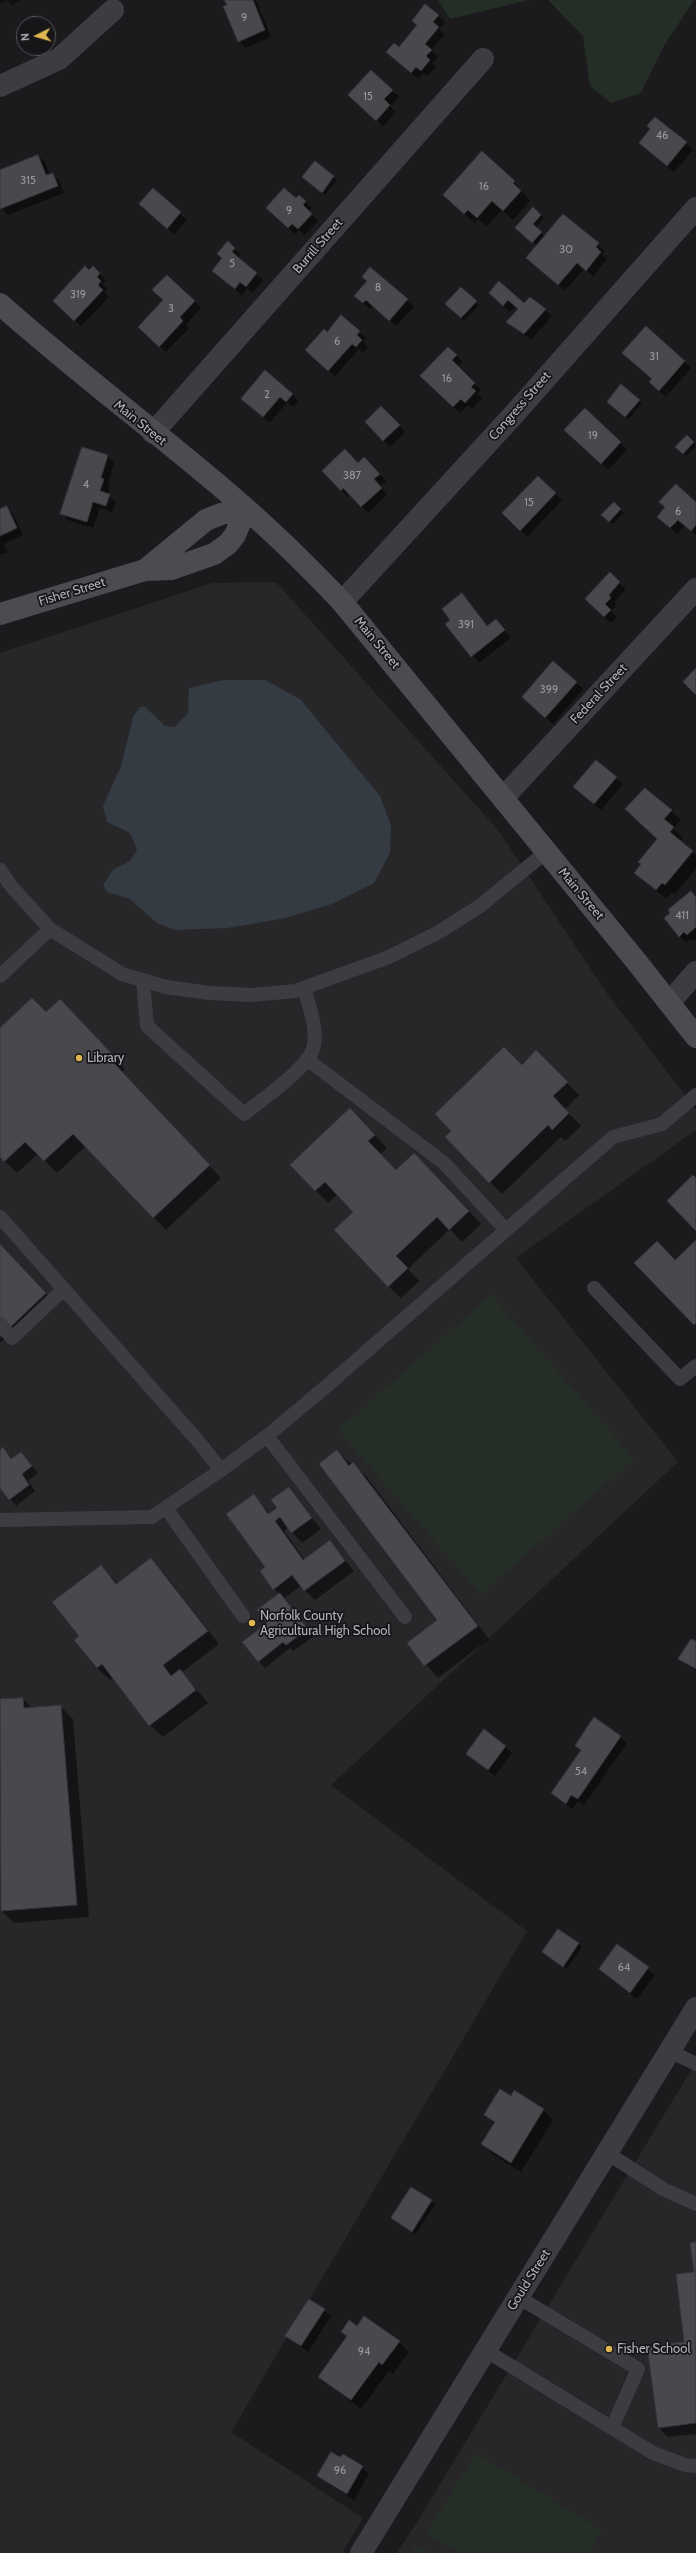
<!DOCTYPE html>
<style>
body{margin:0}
#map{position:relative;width:696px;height:2553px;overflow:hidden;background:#1b1b1d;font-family:Cabin,sans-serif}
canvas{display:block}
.north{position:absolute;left:16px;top:16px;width:40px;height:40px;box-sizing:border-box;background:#161618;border:1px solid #535459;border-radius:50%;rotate:265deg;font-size:11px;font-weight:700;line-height:16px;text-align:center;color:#afb2bb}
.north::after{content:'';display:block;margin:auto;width:14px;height:18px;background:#dfb651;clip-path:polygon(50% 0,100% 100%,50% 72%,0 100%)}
</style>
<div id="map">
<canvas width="696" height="2553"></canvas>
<div class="north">N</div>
</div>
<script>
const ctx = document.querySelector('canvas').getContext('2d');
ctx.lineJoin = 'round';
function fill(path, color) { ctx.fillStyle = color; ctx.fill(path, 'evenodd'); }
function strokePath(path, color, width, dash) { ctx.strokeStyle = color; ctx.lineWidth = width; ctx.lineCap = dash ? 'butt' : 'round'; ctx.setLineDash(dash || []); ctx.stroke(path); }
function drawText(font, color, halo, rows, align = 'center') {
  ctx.font = font + ' Cabin,sans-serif'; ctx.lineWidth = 3.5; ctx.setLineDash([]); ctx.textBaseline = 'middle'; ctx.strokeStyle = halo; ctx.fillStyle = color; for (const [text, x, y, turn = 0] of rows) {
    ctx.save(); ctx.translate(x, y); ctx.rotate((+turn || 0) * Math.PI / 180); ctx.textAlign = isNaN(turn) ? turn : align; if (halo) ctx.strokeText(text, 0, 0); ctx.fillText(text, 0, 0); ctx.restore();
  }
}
const built = new Path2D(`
 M276,582L498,830L606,992L696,1110V1130L516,1258L678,1462L331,1785L527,1931L231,2432L363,2518L342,2553H0V653L212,583Z
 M696,2062V2553H397L422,2514Z`);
const green = new Path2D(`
 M438,0H529L450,19Z
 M548,0H694L664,46L641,93L611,103L590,86L583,36Z
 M491,1295L634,1459L481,1594L338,1430Z
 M476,2453L602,2530L588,2553H459L427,2533Z
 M416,2545L428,2553H411Z`);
const water = new Path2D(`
 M223,680H265L300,699L380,796L391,826L390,853L374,883L332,904L286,918L227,928L175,930L157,923L130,899L107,892L103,885L113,870L130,861L137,850L130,833L107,822L103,806L121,766L133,717L140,707H145L165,726L175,727L188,713L189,688Z`);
const shadow = new Path2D(`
 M0,0H6L0,4Z
 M7,0H20L12,5Z
 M226,0H256L271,37L245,48L239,41Z
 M438,16L445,22L439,29L445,34L431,50L438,57L432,63L436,67L428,76L423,73L418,79L394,58L399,48L418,25Z
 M392,91L399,97L390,106L396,112L383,126L356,101Z
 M640,143H686L693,150L674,172Z
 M38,156L45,162L50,175L53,174L59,180L64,193L8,215L0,206V171Z
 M315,162L337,180L325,195L306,180Z
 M514,182L530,201L513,220L502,210L487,226L478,219L475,223L454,204Z
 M153,190L187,220L174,234L147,211Z
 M299,196L312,208L309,212L318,221L305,235L299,230L295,234L274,214Z
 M541,215L544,218L535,228L545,237L563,215L605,251L602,254L607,259L593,276L584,269L565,290L527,258L537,246L519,231Z
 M234,248L241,255L238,259L263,280L253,293L247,288L242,295L213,271Z
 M93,268L106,280L102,284L107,289L104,292L109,297L81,326L61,307Z
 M371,269L414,307L396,326L373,306L370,309L362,302Z
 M167,276L201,308L186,325L189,328L166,352L145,333L164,300Z
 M461,288L479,305L464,321L447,304Z
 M490,293L524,305L530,298L552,316L531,340L508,322L519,310L515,306L510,312Z
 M646,328L691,368L666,397L657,389L653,379Z
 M359,332L366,338L363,342L368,347L363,353L359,349L335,376L313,357L327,333Z
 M449,348L463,362L458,367L481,390L477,394L482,398L472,409L468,405L460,413L422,376Z
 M292,394L298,401L293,407L287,402L270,423L242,399Z
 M639,400L642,403L629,419L611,405Z
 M381,407L405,432L390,447L366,422Z
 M585,409L627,450L608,470L572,436Z
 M687,436L696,446L686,456L677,447Z
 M83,448L108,456L114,463L108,484L110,486L108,495L116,502L112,512L100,508L93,528L68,520L62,514Z
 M358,464H371L386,481L380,486L387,495L368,513L350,494L348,497L341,490Z
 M538,477L562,500L527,537L503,513Z
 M614,503L624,513L613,524L603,515Z
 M696,503V535L685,525L677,534L664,523Z
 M7,507L13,514L23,535L4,544L8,552L0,555V510Z
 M619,583L626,589L614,602L617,605L611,611L617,617L611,623L592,606Z
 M461,594L488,626L502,627L511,638L479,663L447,624L452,620Z
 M576,683L583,689L553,724L530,704Z
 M616,778L623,784L601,810L581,793Z
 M671,811L681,820L673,829L683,838L680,841L696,855V869L675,894L672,892L666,899L635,873L658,840L636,819Z
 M696,898V939L694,941L691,939L686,943L665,918Z
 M46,1013H72L125,1069L121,1072L221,1178L166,1230L86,1146L57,1173L38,1154L17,1173L0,1156V1030Z
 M536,1051L579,1095L565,1109L581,1126L565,1141L561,1137L502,1194L446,1137Z
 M363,1122L387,1148L380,1154L396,1172L426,1167L481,1224L462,1242L450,1229L408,1269L419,1281L401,1298L388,1286L354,1212L338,1194L328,1203L292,1165Z
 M0,1245L49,1297L0,1343Z
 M3,1449L12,1459L21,1453L38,1473L28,1481L35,1491L16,1506L0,1486V1451Z
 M337,1452L366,1476L489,1639L438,1678L408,1643L439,1620Z
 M288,1488L321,1529L302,1543L288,1528L284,1531L305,1560L330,1542L354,1571L315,1600L301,1586L284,1598L314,1636L293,1651L290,1648L265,1668L258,1661L268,1623L279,1594L274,1589L266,1567L254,1496L270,1514L278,1508Z
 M151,1559L163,1572L219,1644L182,1672L208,1703L163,1737L150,1725L114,1677L110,1680L97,1668L80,1636L101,1566L118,1584Z
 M696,1643V1671L680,1659Z
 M23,1699L33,1709L60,1706L73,1719L89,1917L14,1923L2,1911L0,1700Z
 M620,1737L627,1743L584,1805L578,1801L572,1809L552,1793L581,1751L576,1746Z
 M505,1746L512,1753L495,1776L467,1754Z
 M559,1930L582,1947L567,1969L547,1955Z
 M617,1945L655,1975L637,1999L600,1969Z
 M515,2092L544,2110L553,2120L521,2172L492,2154L483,2144L495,2124L485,2114L512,2098Z
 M411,2188L435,2204L416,2234L395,2221Z
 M696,2243V2434L668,2437L659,2428L686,2343L695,2273Z
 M324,2310L331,2316L308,2352L286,2336Z
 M357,2327L399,2342L409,2352L393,2374L389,2371L361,2409L319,2377L348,2337L343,2332Z
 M343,2455L369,2474L354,2500L318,2476Z`);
const building = new Path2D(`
 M224,0H253L265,30L238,42L223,6L227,5Z
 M425,4L439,15L433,22L439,27L425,44L432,50L426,56L430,60L421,71L416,67L411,73L386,52L394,43L399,47L417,25L412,21Z
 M371,70L393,90L384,99L390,105L376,121L348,95Z
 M655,117L687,142L667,166L639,143L650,129L647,126Z
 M482,151L515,181L513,183L521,191L503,211L492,201L477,218L468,210L464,214L443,195Z
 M38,155L46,175L53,173L58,186L0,209V170Z
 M315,161L334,176L322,193L302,177Z
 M153,188L181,212L167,229L139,204Z
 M284,188L296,198L299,195L306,201L303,205L312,214L298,229L292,224L288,228L266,208Z
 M533,207L541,215L533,224L542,232L532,243L515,228Z
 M563,214L599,243L596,247L601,252L586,271L577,263L558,285L526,258Z
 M228,241L235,248L232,252L257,273L246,287L240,282L235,289L212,271L222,258L217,254Z
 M85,266L89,270L93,266L100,273L97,277L101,281L98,285L103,290L74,321L53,301Z
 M370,267L408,299L389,321L366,300L363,303L354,296L367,281L362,277Z
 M167,275L195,301L180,317L183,321L159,347L138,327L163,300L152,290Z
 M499,281L524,303L530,297L546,309L524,334L506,322L518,309L508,300L503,306L489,293Z
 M461,287L477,301L461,318L445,304Z
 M341,315L360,331L357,335L362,340L356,347L352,344L328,371L305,350L324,329L327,332Z
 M646,326L685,361L659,391L649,382L652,379L622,353Z
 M448,347L457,355L452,360L475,383L471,387L476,391L465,403L461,399L453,407L420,376Z
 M265,370L293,394L286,402L280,397L263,417L241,399Z
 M621,384L640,400L625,417L607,402Z
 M381,406L400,425L383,441L365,422Z
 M585,408L621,442L601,464L564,430Z
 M687,435L694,442L683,454L675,447Z
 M82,447L108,455L101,478L104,479L100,491L110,494L106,506L93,502L87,522L60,514Z
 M345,449L358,463L364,457L380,474L374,479L382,488L361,507L343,488L341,491L322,471Z
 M538,476L556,493L520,531L502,513Z
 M676,484L696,502V525L691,531L678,520L670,528L657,517L665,507L659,502Z
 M614,502L621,509L609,522L601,515Z
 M7,506L17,528L0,536V509Z
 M610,572L620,582L609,595L611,598L605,604L611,610L604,617L585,599Z
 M462,593L487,626L496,619L505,630L471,657L445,624L450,620L442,609Z
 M553,661L577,682L545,718L522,697Z
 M696,668V695L683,682Z
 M596,760L617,777L594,804L573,787Z
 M645,788L672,810L664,819L674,827L670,832L693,851L665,885L662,883L656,890L634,873L641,864L638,862L657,839L625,809Z
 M691,891L696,897V927L687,935L684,932L679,937L664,918L670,913L668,910Z
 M32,998L46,1012L60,999L113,1055L110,1059L210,1165L153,1218L73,1134L44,1161L25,1142L4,1162L0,1157V1028Z
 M504,1047L522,1065L536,1050L568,1082L553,1096L569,1113L552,1130L548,1125L489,1183L445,1137L451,1131L435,1114Z
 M350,1108L375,1135L368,1141L396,1170L414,1153L469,1211L449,1230L437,1217L396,1256L408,1268L388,1287L334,1230L353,1212L325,1182L315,1191L290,1165Z
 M693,1175L696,1178V1231L667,1201Z
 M696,1240V1323L694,1325L634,1263L657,1241L675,1260Z
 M0,1244L46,1293L0,1337Z
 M3,1447L11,1459L21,1452L32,1466L22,1474L29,1485L9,1500L0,1488V1450Z
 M337,1450L349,1466L353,1462L478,1626L424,1666L407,1643L437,1620L319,1464Z
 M289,1487L312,1518L291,1533L280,1517L275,1521L303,1560L330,1540L345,1561L304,1591L292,1575L273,1590L260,1571L265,1567L226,1514L254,1494L268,1514L277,1508L271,1500Z
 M151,1558L208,1631L163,1665L171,1676L180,1669L196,1690L149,1726L102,1664L97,1668L74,1640L79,1636L52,1602L101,1565L116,1584Z
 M280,1593L308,1629L286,1645L283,1642L258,1662L242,1642L267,1623L257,1610Z
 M691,1639L696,1641V1669L678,1659Z
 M23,1698L24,1708L61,1705L77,1905L1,1911L0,1699Z
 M594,1717L621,1736L578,1799L571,1795L566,1804L551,1793L581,1750L575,1746Z
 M484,1729L506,1746L488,1770L466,1754Z
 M558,1929L579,1943L563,1967L542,1952Z
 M617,1944L649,1967L630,1993L599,1969Z
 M500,2089L511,2096L514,2090L544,2109L511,2163L481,2144L495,2122L484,2115Z
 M411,2187L432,2200L412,2232L391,2218Z
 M696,2242V2423L658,2428L647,2346L684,2342L676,2274L694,2272L690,2243Z
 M309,2299L325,2309L301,2346L285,2336Z
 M364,2316L400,2341L382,2365L379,2362L351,2400L318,2377L347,2336L341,2332L349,2320L357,2326Z
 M331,2452L340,2457L343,2454L363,2466L347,2494L317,2476Z`);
const service = new Path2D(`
 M0,870L11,886L50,929L122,974L166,987L210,993L252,995L295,991L389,957L439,932L480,906L546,852
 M0,976L50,929
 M143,980L147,1026L244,1114C261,1100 312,1066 314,1045C317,1026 309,1006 304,988
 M308,1060L444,1163L506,1230
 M0,1217L198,1441L221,1470L267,1436L329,1384L613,1137L662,1124L696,1095
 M594,1288L680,1379L696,1366
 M0,1324L12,1338L64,1289
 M267,1436L405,1617
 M166,1508L243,1616
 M0,1520L152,1517L221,1470
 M670,2051L696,2064
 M607,2153L663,2189L696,2204
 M518,2297L638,2369L612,2428
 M485,2350L653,2453L685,2465L696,2466`);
const minor = new Path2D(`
 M0,86L59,59L113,10
 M153,433L483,59
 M342,602L516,412L696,208
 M503,798L696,589
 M669,1003L696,972`);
const tertiary = new Path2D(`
 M361,2553L696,2008`);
const secondary = new Path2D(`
 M0,304C74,370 153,429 228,493C268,527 306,564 342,602L636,961L696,1037
 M145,570L206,520L221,514L246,509
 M0,614L145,570L171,569L214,554L228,544L235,535L246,509`);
const markers = [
 [79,1058,4,"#dfb651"],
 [252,1623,4,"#dfb651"],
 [609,2349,4,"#dfb651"]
];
const numberNames = [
 ["9",244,18],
 ["15",368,97],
 ["46",662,136],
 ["315",28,181],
 ["16",484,187],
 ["9",289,211],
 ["30",566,250],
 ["5",232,264],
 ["8",378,288],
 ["319",78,295],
 ["3",171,309],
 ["6",337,342],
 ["31",654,357],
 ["16",447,379],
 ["2",267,395],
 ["19",593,436],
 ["387",352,476],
 ["4",86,485],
 ["15",529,503],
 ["6",678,512],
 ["391",466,625],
 ["399",549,690],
 ["411",682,916],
 ["54",581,1772],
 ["64",624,1968],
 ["94",364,2352],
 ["96",340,2471]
];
const streetNames = [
 ["Burrill Street",318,246,-49],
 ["Congress Street",520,406,-49],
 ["Main Street",140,423,39],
 ["Fisher Street",72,592,-17],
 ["Main Street",377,643,50],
 ["Federal Street",599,694,-47],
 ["Main Street",581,894,50],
 ["Gould Street",529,2280,-58]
];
const poiNames = [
 ["Library",87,1058],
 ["Norfolk County",260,1616],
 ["Agricultural High School",260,1631],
 ["Fisher School",617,2349]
];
fill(built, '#27272a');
fill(green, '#252d27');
fill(water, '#343b42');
fill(shadow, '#0007');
fill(building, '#48484d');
strokePath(building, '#353539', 1);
strokePath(service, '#3c3d42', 14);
strokePath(minor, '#3c3d42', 22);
strokePath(tertiary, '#3c3d42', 22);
strokePath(secondary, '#4b4c51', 22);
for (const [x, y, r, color] of markers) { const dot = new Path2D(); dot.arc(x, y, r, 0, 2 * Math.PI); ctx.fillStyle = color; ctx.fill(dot); strokePath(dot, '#161618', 1.5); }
drawText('11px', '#9598a0', null, numberNames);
drawText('13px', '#afb2bb', '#161618', streetNames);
drawText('13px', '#afb2bb', '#161618', poiNames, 'left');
</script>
